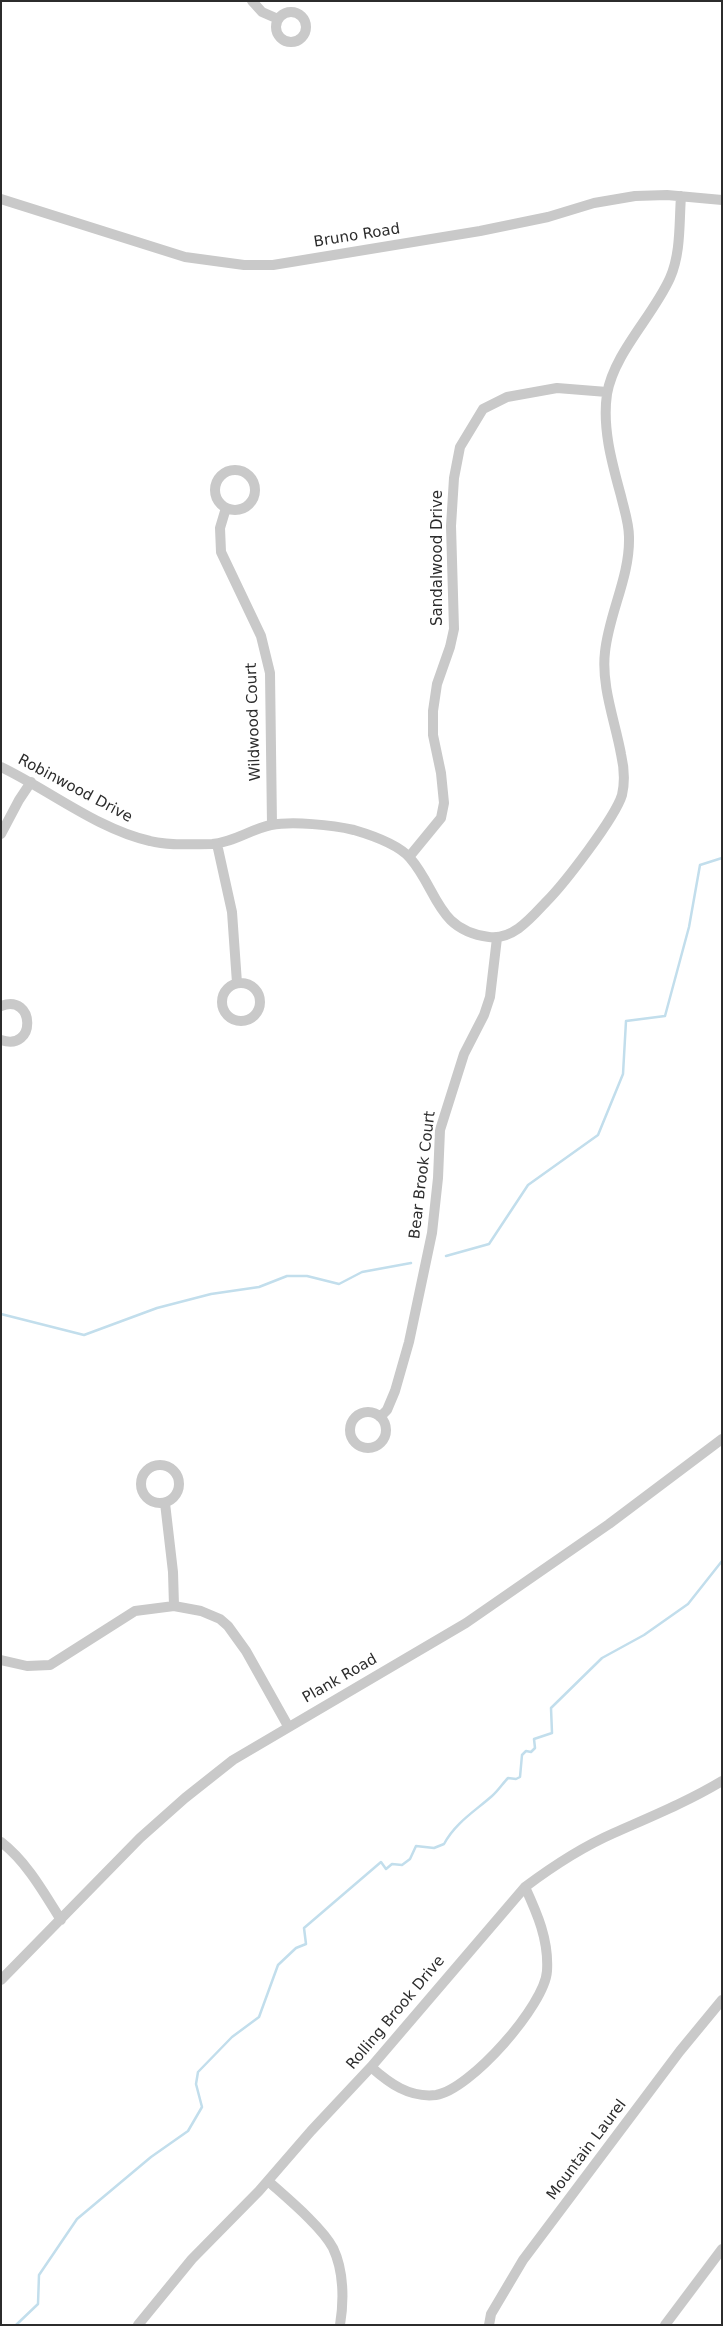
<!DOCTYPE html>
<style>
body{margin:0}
#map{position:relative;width:723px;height:2326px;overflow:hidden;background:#fff;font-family:"DejaVu Sans",sans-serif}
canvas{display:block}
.frame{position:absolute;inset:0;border:2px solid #2c2c2c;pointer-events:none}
</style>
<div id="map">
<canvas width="723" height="2326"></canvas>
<div class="frame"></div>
</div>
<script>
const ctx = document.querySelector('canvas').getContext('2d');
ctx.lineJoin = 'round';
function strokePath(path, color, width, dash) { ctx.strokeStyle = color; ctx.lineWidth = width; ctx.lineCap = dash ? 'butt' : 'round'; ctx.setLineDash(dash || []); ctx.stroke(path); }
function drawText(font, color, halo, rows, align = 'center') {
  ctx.font = font + ' "DejaVu Sans",sans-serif'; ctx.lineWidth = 5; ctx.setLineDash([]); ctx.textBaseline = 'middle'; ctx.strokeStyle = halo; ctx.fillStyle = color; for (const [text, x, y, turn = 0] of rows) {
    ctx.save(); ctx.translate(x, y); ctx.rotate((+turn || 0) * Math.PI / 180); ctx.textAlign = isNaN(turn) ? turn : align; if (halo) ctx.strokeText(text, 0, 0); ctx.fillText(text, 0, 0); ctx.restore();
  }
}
const stream = new Path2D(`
 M446,1256L489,1244L528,1185L598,1135L623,1074L626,1021L665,1016L689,927L700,865L722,858
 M1,1314L84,1335L157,1308L211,1294L259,1287L287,1276H307L339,1284L362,1272L411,1263
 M16,2325L38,2304L39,2275L77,2219L151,2157L188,2131L202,2107L196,2084L198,2072L232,2037L259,2017L278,1965L296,1948L306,1944L304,1928L381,1862L386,1869L392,1864L402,1865L410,1859L416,1846L434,1848L444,1844C455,1823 475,1811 492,1796C498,1791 503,1783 508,1778L516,1779L520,1777L522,1755L526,1751L531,1752L535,1748L534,1739L552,1733L551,1708L602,1658L644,1635L688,1604L722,1561`);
const minor = new Path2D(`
 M252,1L262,12L278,19
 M276 27a15 15 0 1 1 30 0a15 15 0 1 1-30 0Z
 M1,199L185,257L244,265H273L480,231L548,217L594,203L635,196L667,195L722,200
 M215 490a20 20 0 1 1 40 0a20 20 0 1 1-40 0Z
 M226,508L220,528L221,552L261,636L270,673L272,825
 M1,767C49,790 99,830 150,841C169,846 192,844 212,844C232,843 251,829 271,825C293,821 332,825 354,830C371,835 398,844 410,858C438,890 436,930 489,937C513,940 531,918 546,902C564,884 615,818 622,795C625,782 624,767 621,754C615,721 601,686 605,652C609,613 630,577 629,537C629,523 624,509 621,496C612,463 602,428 607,394C614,353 653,316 670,278C681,253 679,224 681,196
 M1,834L19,800L31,782
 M217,844L232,912L237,983
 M409,857L441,818L444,803L441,773L433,735V711L437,684L450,647L454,629L451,526L454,478L460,447L483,409L507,397L557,388L607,392
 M222 1002a19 19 0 1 1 38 0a19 19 0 1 1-38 0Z
 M1,1006C35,993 37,1052 1,1040
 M350 1430a18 18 0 1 1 36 0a18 18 0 1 1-36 0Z
 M380,1417L387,1410L395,1391L409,1342L432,1233L438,1178L440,1130L464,1054L484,1015L490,997L497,938
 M141 1484a19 19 0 1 1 38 0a19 19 0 1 1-38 0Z
 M165,1503L173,1572L174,1606
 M1,1660L27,1666L50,1665L135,1611L174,1606L201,1611L220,1619L228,1626L246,1651L288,1726
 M1,1842C27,1862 44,1893 61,1920
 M1,1980L140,1838L185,1798L233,1760L466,1623L609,1524L722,1439
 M371,2067C389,2083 409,2098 436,2095C470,2090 545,2005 547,1971C549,1940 537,1913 525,1887
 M268,2181C287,2198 322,2227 333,2248C344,2271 344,2301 340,2325
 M138,2325L192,2259L259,2191L311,2131L371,2067L525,1887C553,1866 582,1847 614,1833C650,1817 687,1802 722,1781
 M489,2325L491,2314L523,2260L680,2051L722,2000
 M665,2325L722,2249`);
const streetNames = [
 ["Bruno Road",357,236,-9],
 ["Sandalwood Drive",438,558,-90],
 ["Wildwood Court",254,722,-92],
 ["Robinwood Drive",75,789,28],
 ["Bear Brook Court",423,1175,-83],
 ["Plank Road",340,1679,-30],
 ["Rolling Brook Drive",396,2013,-50],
 ["Mountain Laurel",587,2150,-53]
];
strokePath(stream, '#c2deec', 2.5);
strokePath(minor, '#c9c9c9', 10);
drawText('15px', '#2c2c2c', '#fff', streetNames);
</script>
